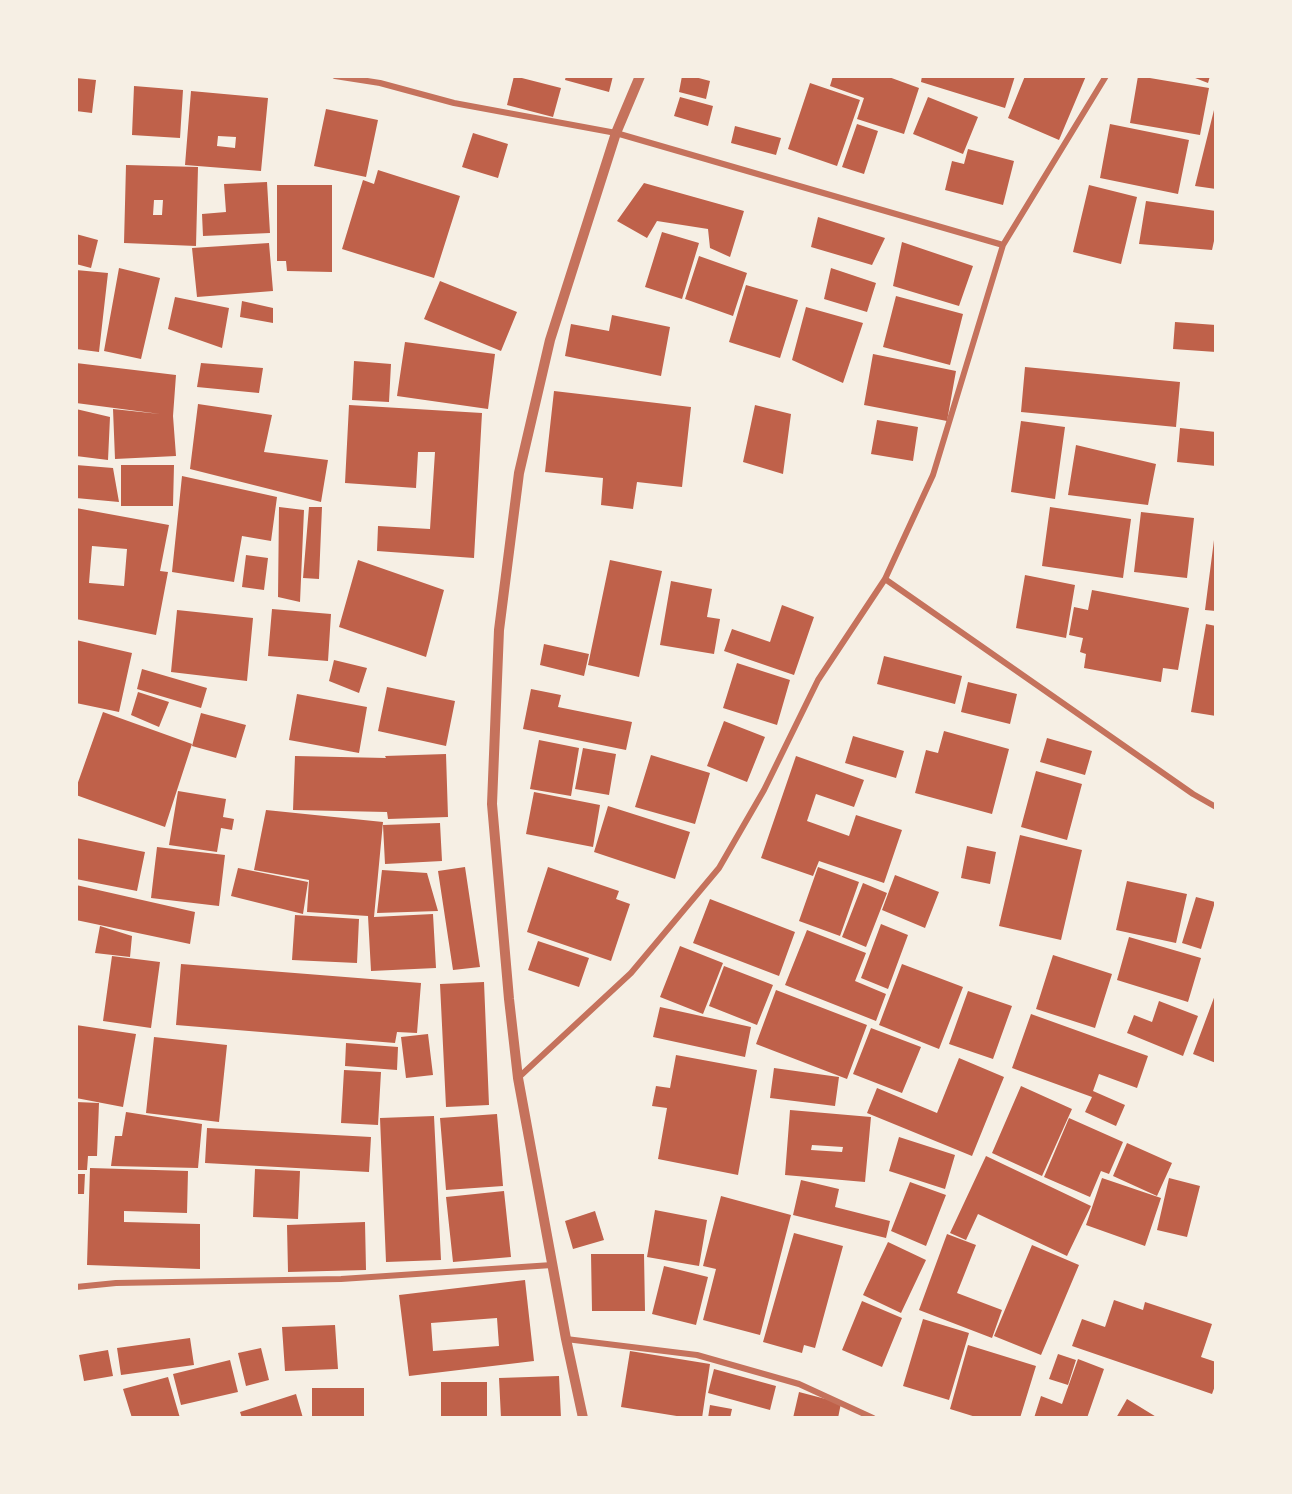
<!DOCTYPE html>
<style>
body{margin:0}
#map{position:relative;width:1292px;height:1494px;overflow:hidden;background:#f6efe4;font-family:"Work Sans",sans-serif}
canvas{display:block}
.frame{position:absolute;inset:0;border:78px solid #f6efe4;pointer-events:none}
</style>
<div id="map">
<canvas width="1292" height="1494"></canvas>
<div class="frame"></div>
</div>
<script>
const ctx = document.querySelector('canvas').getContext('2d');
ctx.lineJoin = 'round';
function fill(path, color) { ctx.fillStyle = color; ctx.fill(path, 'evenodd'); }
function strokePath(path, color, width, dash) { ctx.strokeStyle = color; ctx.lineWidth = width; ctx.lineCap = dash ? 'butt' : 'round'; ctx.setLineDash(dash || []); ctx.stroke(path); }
const building = new Path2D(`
 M514,76L561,88L553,117L507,105Z
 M566,76H613L609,92L565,80Z
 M682,76H691L710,81L706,99L679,92Z
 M833,76H886L919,88L904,134L857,119L864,98L830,86Z
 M922,76H1015L1005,108L921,82Z
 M1025,76H1086L1059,140L1008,118Z
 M1138,76L1209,88L1200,135L1130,123Z
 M1190,76H1210L1208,83Z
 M76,78L96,80L92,113L76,111Z
 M810,83L860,100L837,166L788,149Z
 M134,86L183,90L180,138L132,135Z
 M191,91L268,98L261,171L185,165ZM218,136L236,137L235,148L217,146Z
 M680,97L713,106L708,126L674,116Z
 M928,97L978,117L963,154L913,134Z
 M1215,106H1216V189L1195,186Z
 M326,109L378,120L366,177L314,166Z
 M857,124L878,131L864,174L842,167Z
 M1110,124L1189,140L1178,194L1100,178Z
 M735,126L781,138L776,155L731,143Z
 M473,133L508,144L498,178L462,167Z
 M968,149L1014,161L1003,205L945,190L952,161L964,164Z
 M126,165L198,167L196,246L124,243ZM154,200H163L162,215H153Z
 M378,170L460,196L434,278L342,249L363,180L374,184Z
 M267,182L270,233L203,236L202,214L226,212L224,184Z
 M644,183L744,211L730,257L710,248L708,229L657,221L647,238L617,221Z
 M277,185H332V272L287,271L286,261H277Z
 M1089,185L1137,197L1121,264L1073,252Z
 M1146,201L1216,211V232L1212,250L1139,244Z
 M818,217L885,238L872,265L811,247Z
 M662,232L699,243L682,299L645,287Z
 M76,234L98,240L91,268L76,264Z
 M902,242L973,266L959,306L893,286Z
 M269,243L273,291L197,297L192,248Z
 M699,256L747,273L733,316L685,299Z
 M119,268L160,278L141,359L104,351Z
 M831,268L876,283L867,312L824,299Z
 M76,270L108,273L99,352L76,349Z
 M440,281L517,312L501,351L424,319Z
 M746,285L798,300L780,358L729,342Z
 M896,296L963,314L950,365L883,347Z
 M175,297L229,308L222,348L168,329Z
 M242,301L273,308V323L240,317Z
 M806,307L863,323L843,383L792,360Z
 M612,315L670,327L661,376L565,356L571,324L609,331Z
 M1175,322L1216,325V352L1173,349Z
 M405,342L495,354L488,409L397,396Z
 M873,354L956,371L947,421L864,405Z
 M354,361L391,364L389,402L352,400Z
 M76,363L176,375L173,416L176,456L115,459L113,409L160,414L76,403Z
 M201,363L263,368L259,393L197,387Z
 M1025,367L1180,382L1176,427L1021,412Z
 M554,391L691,407L682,487L637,482L633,509L601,505L603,478L545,472Z
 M198,404L272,415L264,452L328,460L321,502L190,469Z
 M349,405L482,413L474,558L377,551L378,526L430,529L435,452H418L416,488L345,483Z
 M755,405L791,414L783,474L743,462Z
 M76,409L110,417L108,460L76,456Z
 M877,420L918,427L913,461L871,454Z
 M1021,421L1065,427L1055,499L1011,492Z
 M1180,428L1216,432V466L1177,462Z
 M1076,445L1156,464L1148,505L1068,495Z
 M76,465L113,468L119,502L76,498Z
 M121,465H174L173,506H121Z
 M182,476L277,497L271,541L242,536L234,582L172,572Z
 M279,507L304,510L300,602L278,597Z
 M309,507H322L319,579L303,578Z
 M1050,507L1131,519L1123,578L1042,566Z
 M76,508L169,525L160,571L168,572L156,635L76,619ZM92,546L127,549L124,586L89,583Z
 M1141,512L1194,518L1187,578L1134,572Z
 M1214,540H1216V611L1205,610Z
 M246,555L268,558L264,590L242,587Z
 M358,560L444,590L426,657L339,627Z
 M610,560L662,571L639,677L588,665Z
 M1025,575L1075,585L1066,638L1016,628Z
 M671,581L712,589L707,617L720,619L714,654L660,645Z
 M1092,590L1189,608L1178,670L1163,668L1161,682L1084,668L1086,654L1080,652L1083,638L1069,635L1074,607L1088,610Z
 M782,605L814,617L794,675L724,651L732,629L770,642Z
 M272,609L331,614L328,661L268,656Z
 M177,610L253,618L247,681L171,672Z
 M1206,624L1216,626V716L1191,712Z
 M76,640L132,653L119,712L76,703Z
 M544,644L589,654L584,676L540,665Z
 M884,656L962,676L955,704L877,684Z
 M334,660L367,668L359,693L329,681Z
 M737,663L790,680L777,725L723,708Z
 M142,669L207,688L201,708L137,689Z
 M968,682L1017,694L1010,724L961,712Z
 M387,687L455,701L446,746L378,731Z
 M531,689L561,695L558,707L632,722L626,750L523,729Z
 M138,692L169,702L159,727L131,715Z
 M297,694L367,707L359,753L289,740Z
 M103,712L192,744L165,827L76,795V788Z
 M201,713L246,725L236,758L192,746Z
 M724,721L765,737L747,782L707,766Z
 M944,731L1009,749L992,814L915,793L926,750L938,753Z
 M853,736L904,751L896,778L845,763Z
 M1047,738L1092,751L1085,775L1040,762Z
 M539,740L579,748L571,796L530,789Z
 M583,748L616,754L609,795L575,789Z
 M446,754L448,817L388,819L387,812L293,810L295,756L386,758L385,756Z
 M651,755L710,773L695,824L635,807Z
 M796,756L864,780L854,807L816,794L807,821L849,836L856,815L902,830L884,883L819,861L813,876L761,858Z
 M1036,771L1082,784L1067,840L1021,827Z
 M178,791L226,799L223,817L234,819L232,830L221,828L217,852L169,845Z
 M534,792L600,805L593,847L526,834Z
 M608,806L690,832L675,879L594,852Z
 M266,810L383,822L374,917L433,914L436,968L371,971L368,916L307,912L309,880L254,870Z
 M440,823L442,861L385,864L383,825Z
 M1020,835L1082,850L1061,940L999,926Z
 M76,838L145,852L137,891L76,879Z
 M967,846L996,852L990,884L961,878Z
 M157,847L225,855L219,906L151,898Z
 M465,867L480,967L453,970L438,871Z
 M548,867L619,891L616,899L630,904L611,961L527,932Z
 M818,867L859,882L840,936L799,921Z
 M238,868L308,882L303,914L231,896Z
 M382,870L427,873L438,911L377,913Z
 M895,875L939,892L925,928L882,910Z
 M1127,881L1187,894L1176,943L1116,930Z
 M863,883L887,893L866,947L842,937Z
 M76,885L195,912L190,944L76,920Z
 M1196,897L1215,902L1201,949L1182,943Z
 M710,899L795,932L779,976L693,943Z
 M295,915L359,919L357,963L292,960Z
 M881,924L908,935L888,989L861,978Z
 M100,926L132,936L130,957L95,953Z
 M807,930L866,953L855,981L886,994L876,1021L785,985Z
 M1129,937L1201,958L1188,1002L1117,980Z
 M538,941L589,958L579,987L528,970Z
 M680,946L723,963L703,1014L660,997Z
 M1053,955L1112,974L1095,1028L1036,1009Z
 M112,956L160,962L151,1028L103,1021Z
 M181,964L421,983L417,1033L397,1032L395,1043L176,1025Z
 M902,964L963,987L939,1049L879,1025Z
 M724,966L773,985L757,1025L709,1006Z
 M484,982L489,1105L446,1107L440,984Z
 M776,990L867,1025L847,1079L756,1044Z
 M968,991L1012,1006L993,1059L949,1044Z
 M1215,995H1216V1063L1193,1054Z
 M1159,1001L1198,1016L1183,1056L1127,1033L1134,1015L1152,1022Z
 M660,1007L751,1027L745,1057L653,1037Z
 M1031,1014L1148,1056L1137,1088L1099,1074L1093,1091L1125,1105L1116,1126L1085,1112L1092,1097L1012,1068Z
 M76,1025L136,1034L123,1107L76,1098Z
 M871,1028L921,1047L902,1093L853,1074Z
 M428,1034L433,1075L406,1078L401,1037Z
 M154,1037L227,1045L219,1122L146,1113Z
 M346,1043L398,1047L397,1070L345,1066Z
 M676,1055L757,1070L738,1175L658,1159L667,1108L652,1106L656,1086L670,1088Z
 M959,1058L1004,1077L972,1156L867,1113L877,1088L937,1113Z
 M774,1068L839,1077L835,1106L770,1098Z
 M344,1070L381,1072L378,1125L341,1123Z
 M1021,1086L1072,1109L1042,1176L992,1153Z
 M76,1102L99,1103L97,1156H88L87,1170H76Z
 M790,1110L871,1117L865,1182L785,1175ZM812,1145L843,1147L842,1152L811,1150Z
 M126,1112L202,1124L198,1168L111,1166L115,1136H122Z
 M497,1114L503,1186L446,1190L440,1118Z
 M434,1116L441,1260L386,1262L380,1118Z
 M1069,1118L1123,1142L1109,1174L1101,1171L1090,1197L1044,1177Z
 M207,1128L371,1137L369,1172L205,1163Z
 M899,1137L955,1155L945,1189L889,1171Z
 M1127,1143L1172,1163L1157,1196L1113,1176Z
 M986,1156L1091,1206L1067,1256L978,1214L966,1240L950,1233Z
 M90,1168L188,1171L187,1213L124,1211V1222L200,1224V1269L87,1265Z
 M255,1169L300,1171L298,1219L253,1217Z
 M76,1174H85L84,1194H76Z
 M1102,1178L1161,1198L1145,1246L1086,1225Z
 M1169,1178L1200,1186L1187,1237L1157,1230Z
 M801,1180L839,1189L835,1207L890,1221L886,1238L793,1215Z
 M910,1182L946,1195L926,1246L891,1231Z
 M504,1191L511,1257L453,1262L446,1197Z
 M721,1196L791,1215L760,1335L703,1320L716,1269L703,1266Z
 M655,1210L707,1220L699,1266L647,1257Z
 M595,1211L604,1240L573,1249L565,1221Z
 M365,1222L366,1270L288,1272L287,1225Z
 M794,1233L843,1246L815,1348L804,1345L802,1353L763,1342Z
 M947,1234L976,1245L957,1293L1002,1310L992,1338L919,1310Z
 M888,1242L926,1260L901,1313L863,1295Z
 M1032,1245L1079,1265L1041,1355L994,1336Z
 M591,1254H644L645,1311H592Z
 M664,1266L708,1277L696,1325L652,1314Z
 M525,1280L534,1361L409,1376L399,1295ZM497,1318L499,1346L433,1351L431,1323Z
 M1114,1300L1143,1310L1145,1302L1212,1324L1201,1357L1216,1362V1383L1212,1394L1072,1346L1082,1319L1105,1327Z
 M862,1301L902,1318L882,1367L842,1350Z
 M923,1319L969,1333L949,1400L903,1386Z
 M335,1325L338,1369L285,1371L282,1327Z
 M190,1338L194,1365L121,1375L117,1348Z
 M968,1345L1036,1366L1020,1418H979L950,1409Z
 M261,1348L269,1380L246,1386L238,1353Z
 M108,1350L113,1376L84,1381L79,1355Z
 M630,1351L710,1364L702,1418H689L621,1407Z
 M1058,1354L1076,1360L1068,1385L1049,1379Z
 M1078,1359L1104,1369L1087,1418H1034L1041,1396L1062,1404Z
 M230,1360L238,1392L181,1405L173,1374Z
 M714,1369L776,1386L770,1410L708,1393Z
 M559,1376L561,1418H501L499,1378Z
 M168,1377L180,1418H132L123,1389Z
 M441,1382H487V1418H441Z
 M312,1388H364V1418H312Z
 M799,1392L841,1403L838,1418H793Z
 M296,1394L303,1418H242L240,1412Z
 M1127,1399L1158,1418H1116Z
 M710,1405L732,1409L730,1418H708Z`);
const minor = new Path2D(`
 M335,76L380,83L454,103L616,133L1003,245
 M885,579L1193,794L1216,807
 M518,1078L631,973L719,868L764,790L818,680L885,579L933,475L1003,245L1106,76
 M76,1287L116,1283L341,1279L552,1265
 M566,1339L697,1355L799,1384L873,1418`);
const tertiary = new Path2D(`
 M583,1418L566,1339L518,1078L509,999L492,804L499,630L519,473L550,340L616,133L640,76`);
fill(building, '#bf614a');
strokePath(minor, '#c5725c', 6);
strokePath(tertiary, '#c5725c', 10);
</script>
